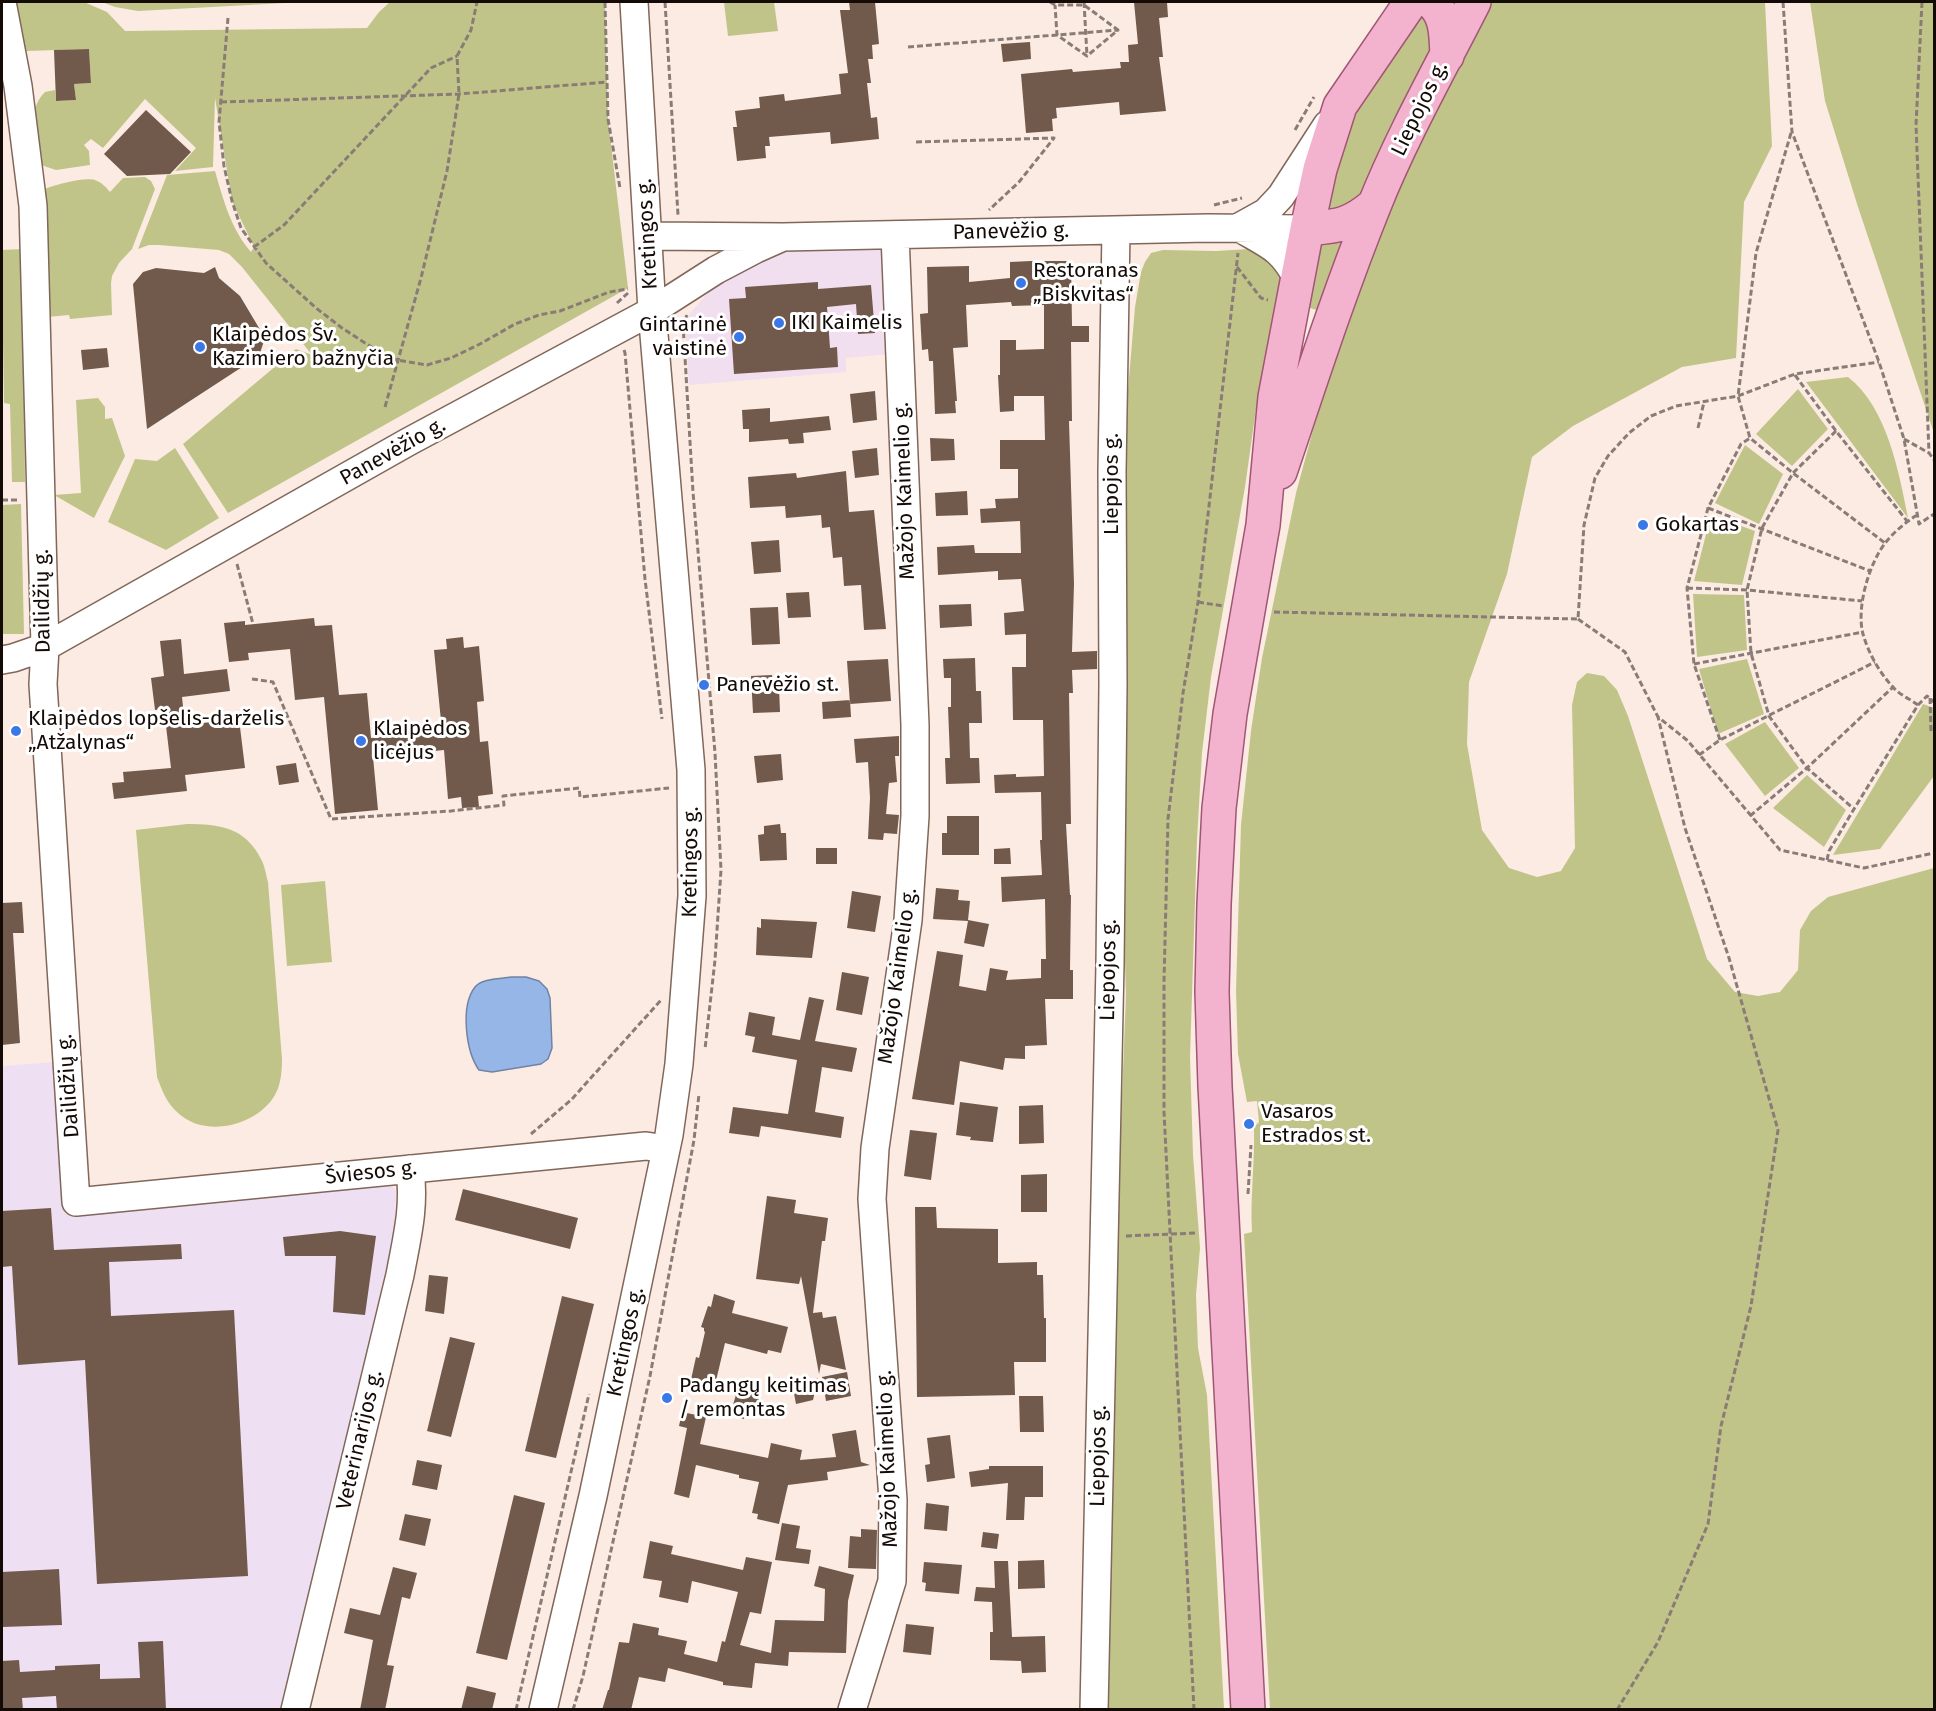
<!DOCTYPE html>
<meta charset="utf-8">
<style>
body{margin:0}
#map{position:relative;width:1936px;height:1711px;overflow:hidden;background:#fcebe2;font-family:"Fira Sans",sans-serif}
canvas{display:block}
.frame{position:absolute;inset:0;border:3px solid #140b07;pointer-events:none}
</style>
<div id="map">
<canvas width="1936" height="1711"></canvas>
<div class="frame"></div>
</div>
<script>
const ctx = document.querySelector('canvas').getContext('2d');
ctx.lineJoin = 'round';
function fill(path, color) { ctx.fillStyle = color; ctx.fill(path, 'evenodd'); }
function strokePath(path, color, width, dash) { ctx.strokeStyle = color; ctx.lineWidth = width; ctx.lineCap = dash ? 'butt' : 'round'; ctx.setLineDash(dash || []); ctx.stroke(path); }
function drawText(font, color, halo, rows, align = 'center') {
  ctx.font = font + ' "Fira Sans",sans-serif'; ctx.lineWidth = 6; ctx.setLineDash([]); ctx.textBaseline = 'middle'; ctx.strokeStyle = halo; ctx.fillStyle = color; for (const [text, x, y, turn = 0] of rows) {
    ctx.save(); ctx.translate(x, y); ctx.rotate((+turn || 0) * Math.PI / 180); ctx.textAlign = isNaN(turn) ? turn : align; if (halo) ctx.strokeText(text, 0, 0); ctx.fillText(text, 0, 0); ctx.restore();
  }
}
const commercial = new Path2D(`
 M884,245L891,354L846,358V372L689,385L685,327L691,312L718,282L769,254L825,246Z`);
const industrial = new Path2D(`
 M55,1062L66,1214L384,1181L391,1184L396,1191L393,1259L280,1709L2,1710V1066Z`);
const green = new Path2D(`
 M14,2H84L107,12L125,31L367,28L379,12L390,2H605L608,119L628,288L228,513L183,444L296,349L312,355L242,267L229,254L219,250L159,245H149L138,249L167,175L215,171C223,199 231,229 251,252L254,247L232,201L215,98L213,167L175,171L196,148L145,99L103,148L91,139L84,145L89,151L90,165L56,170L41,165C36,140 25,112 45,92L55,90L56,101L76,100L74,84L91,83L89,49L26,51L21,42Z
 M102,2H304L138,11L115,7Z
 M724,2H774L778,31L728,36Z
 M1490,2H1765L1772,146L1744,202L1736,358L1682,367L1573,426L1532,457L1507,574L1469,682L1467,744L1482,830L1509,868L1537,877L1561,871L1575,848L1572,705L1577,682L1587,673L1604,676L1617,690L1628,716L1707,959L1735,992L1758,996L1780,992L1798,970L1800,930L1811,911L1828,897L1934,868V1709H1270L1244,1234L1252,1232C1250,1197 1255,1162 1254,1127L1259,1122L1257,1101L1247,1102L1238,1054L1236,991L1241,825L1251,731L1262,658L1296,493L1327,378L1348,325L1379,236L1417,149Z
 M1810,2H1934V433L1858,207L1825,101Z
 M1428,14L1431,52L1391,125L1356,205L1334,218L1322,208L1342,143L1366,95L1420,16Z
 M145,177L151,181L155,189L132,249L119,263L112,276L111,283L112,315L70,319L69,315L47,317L43,190C53,185 85,177 95,180C101,182 106,187 110,192L123,178Z
 M1344,236L1326,313L1307,307L1319,242Z
 M1266,248L1284,281L1256,409L1245,487L1211,677L1202,753L1197,840L1190,1057L1193,1155L1200,1248L1196,1295L1198,1348L1207,1395L1224,1709L1106,1710L1117,1224L1126,995L1123,897L1126,772L1121,679L1123,450L1135,307L1141,272L1145,262L1151,253L1163,250L1216,251Z
 M23,249L25,482H12L10,404L4,403L3,343L2,342V324H3L2,250Z
 M1848,377C1887,407 1899,472 1908,518L1806,382Z
 M1798,389L1828,429L1792,466L1756,434Z
 M98,398L105,407V419L112,418L125,456L94,518L54,495L81,493L76,400Z
 M1745,445L1783,474L1759,524L1715,503Z
 M175,448L219,518L166,550L108,522L135,459L157,461Z
 M21,504L24,634H2V505Z
 M1711,515L1755,531L1742,585L1694,581Z
 M1693,594L1744,595L1747,650L1697,657Z
 M1747,659L1764,714L1718,734L1699,669Z
 M1923,704L1934,708V776L1880,849L1833,855Z
 M1765,722L1799,768L1765,796L1725,744Z
 M1807,775L1846,810L1824,847L1773,808Z
 M187,824C219,824 245,827 261,859C265,866 266,875 268,882L282,1059C282,1071 281,1084 275,1095C257,1126 204,1139 177,1112C166,1102 162,1090 157,1077L136,830Z
 M325,881L332,962L287,966L281,885Z`);
const water = new Path2D(`
 M511,977H526L539,981L547,989L550,998L552,1048L548,1059L541,1064L492,1072L479,1070C466,1052 460,1006 475,987C482,978 501,979 511,977Z`);
const building = new Path2D(`
 M849,2H875L879,44L872,45L873,59H868L871,83H867L871,118L877,117L879,139L831,144L830,132L769,137L770,146H765L766,158L737,161L733,127H737L735,111L760,108L759,97L784,94L785,101L841,94L839,74L848,73L840,10H850Z
 M1134,2H1167L1168,17L1159,18L1163,57H1159L1166,111L1120,115L1119,102L1056,108L1057,118L1052,119L1053,131L1026,133L1021,74L1072,69L1073,72L1121,68L1120,62H1129L1128,45L1138,44Z
 M1030,42L1031,59L1003,62L1001,44Z
 M89,49L91,83L74,84L76,100L56,101L54,50Z
 M146,110L191,152L170,174L127,176L104,154Z
 M1031,261H1071L1072,326H1089V342H1071L1072,421H1069L1074,584L1072,652L1097,651V669L1072,670L1073,693H1069L1071,824H1066L1070,895H1071L1070,970H1073V999H1045L1047,1045L1025,1046V1059L1005,1058L1003,1070L960,1061L954,1105L912,1099L937,951L963,955L959,986L986,991L990,968L1008,971L1006,980L1041,978V959H1046L1045,899L1002,902L1001,877L1042,875L1040,840H1042L1041,792L995,793L994,775L1016,774V777L1044,776L1043,720H1013L1012,667H1026V634L1005,635L1004,613L1024,611L1021,579L998,580V571L938,575L937,547L974,545L975,553H1021L1020,521L981,523L980,509L996,508L995,499L1018,498V469H1000V440H1045L1044,396H1014V411L1000,412L998,375H1000V340H1016V350L1044,349V305L1012,306L1011,302L966,305L968,347L953,348L957,401H955L956,413L935,414L933,361H929L928,349L922,350L920,314L928,313L927,267L969,266V282L1010,278V262Z
 M215,267L219,278L240,296L265,338L259,356L147,429L133,284L143,272L156,268L204,273Z
 M818,282V289L871,285L875,333L858,334L856,304L827,307L830,348L837,347L838,367L734,374L729,299L746,298L745,287Z
 M107,348L109,367L83,370L81,350Z
 M875,391L877,420L853,423L850,394Z
 M770,408V422L829,416L831,430L803,433L804,443L789,444L788,439L749,442V429H743L742,410Z
 M930,438L954,439L955,460L931,461Z
 M877,448L879,475L855,478L852,451Z
 M846,471L849,512L874,510L886,629L864,630L861,585L844,586L842,557L833,558L830,527L822,528L821,515L786,518L785,506L750,508L748,477L796,473L797,478Z
 M967,491L968,515L936,516L935,493Z
 M779,540L781,572L754,574L751,542Z
 M809,592L811,617L788,618L786,593Z
 M971,604L972,626L940,628L939,605Z
 M778,607L780,644L752,645L750,608Z
 M314,618L315,626L332,625L339,695L367,693L371,738L442,731L434,650L447,649L446,639L463,637L464,648L479,646L484,701L477,702L480,742L488,741L493,794L478,796L479,807L462,808L461,797L448,799L444,750L373,757L378,810L335,814L324,697L295,700L290,649L248,653L249,660L229,662L224,623L245,621V625Z
 M181,639L184,674L227,669L230,691L182,697L185,725L239,719L245,768L185,775L187,791L114,799L112,783L124,782L123,772L171,768L164,709L155,710L151,678L164,676L160,641Z
 M975,658L976,691H981L982,723H969L970,758H979L980,783L946,784L945,758H950L948,707H951V678H944L943,659Z
 M888,659L891,701L850,704L847,661Z
 M772,675L773,687H779L780,712L753,713L751,676Z
 M850,700L851,717L823,719L822,702Z
 M899,736V756H895L897,782L889,783L886,814L899,815L897,834L884,833L883,840L868,839L870,798L868,762L856,763L854,739Z
 M781,754L783,780L757,783L754,756Z
 M296,763L299,782L279,785L276,766Z
 M947,816H979V855H942V833H947Z
 M780,824L781,833H786L787,860L760,861L758,835L764,834V826Z
 M816,848H837V864H816Z
 M1010,848L1011,864H994V849Z
 M936,888L959,890L958,900L970,901L968,920L989,924L984,947L964,943L968,921L933,919Z
 M852,891L881,896L875,932L847,928Z
 M22,902L24,933H13L20,1043L2,1045V903Z
 M761,919L817,922L812,958L756,955L757,927L761,928Z
 M842,972L869,977L862,1015L836,1010Z
 M809,997L824,1000L815,1041L857,1048L852,1072L822,1067L815,1112L844,1117L841,1138L761,1126L759,1137L729,1133L733,1107L788,1114L797,1060L752,1052L755,1037L745,1035L749,1012L775,1017L772,1035L800,1040Z
 M960,1102L998,1107L993,1142L970,1140L971,1137L956,1135Z
 M1043,1105L1044,1143L1019,1144V1106Z
 M910,1130L937,1133L931,1180L904,1176Z
 M1047,1174V1212H1021V1175Z
 M463,1189L578,1218L570,1249L455,1220Z
 M767,1196L796,1200L794,1213L828,1218L825,1241H822L813,1313L822,1312L823,1318L836,1316L846,1370L821,1364L819,1374L801,1276L799,1284L756,1279Z
 M915,1207H936L937,1228L998,1229V1263L1037,1262V1275H1043L1044,1318H1046V1362H1014L1015,1395L917,1397Z
 M51,1208L54,1250L181,1244L182,1259L109,1262L111,1316L234,1310L248,1576L97,1584L85,1360L18,1365L12,1266L2,1267V1211Z
 M340,1231L376,1236L365,1315L333,1312L336,1256H285L283,1237Z
 M429,1275L448,1277L444,1314L425,1311Z
 M714,1294L735,1301L732,1313L788,1327L781,1353L768,1350L767,1354L725,1343L714,1389L690,1384L696,1357L699,1358L705,1332L704,1331V1328L701,1327L708,1306L711,1307Z
 M562,1296L594,1304L556,1458L525,1451Z
 M450,1337L475,1343L451,1437L427,1431Z
 M847,1372L851,1396L826,1401L822,1377Z
 M818,1378L813,1400L796,1404L792,1383Z
 M738,1388L760,1394L756,1411L747,1408L744,1419L730,1415Z
 M1019,1396H1043L1044,1432H1020Z
 M682,1412L706,1417L700,1444L768,1458L771,1443L802,1450L800,1460L836,1457L832,1434L856,1430L861,1462L870,1465L827,1472L828,1480L788,1485L779,1524L757,1519L758,1514L752,1513L759,1482L739,1478V1475L696,1465L689,1498L674,1494L687,1428L679,1426Z
 M950,1435L955,1478L927,1482L925,1465L930,1464L927,1438Z
 M417,1460L442,1465L437,1490L412,1485Z
 M989,1466H1043V1497H1025L1024,1520H1006L1008,1483L971,1487L969,1472L989,1469Z
 M514,1495L545,1503L507,1660L476,1653Z
 M926,1503L949,1506L947,1531L924,1529Z
 M405,1514L431,1519L425,1546L399,1540Z
 M782,1523L800,1526L796,1548L811,1550L809,1564L775,1560Z
 M861,1529L877,1530L876,1569L848,1568L850,1536L861,1537Z
 M983,1532L999,1534L997,1549L981,1547Z
 M650,1541L673,1546L671,1554L743,1570L746,1557L772,1562L761,1614L750,1612L740,1645L771,1653L775,1620L824,1621L825,1589L814,1586L819,1566L854,1575L848,1601L846,1653L789,1652L788,1666L755,1663L752,1688L723,1685V1682L668,1668L665,1682L639,1677L631,1710H602L608,1690H609L619,1642L629,1643L633,1623L659,1628L658,1635L687,1641L684,1654L717,1662L722,1641L725,1642L738,1592L692,1581L688,1603L659,1597L662,1581L643,1578Z
 M1044,1560L1045,1588L1018,1589V1561Z
 M994,1561H1008L1012,1637L1045,1636L1046,1672L1022,1673L1021,1661L990,1660V1632H993L992,1602L974,1601L976,1587L995,1588Z
 M924,1562L962,1565L959,1594L925,1591L926,1583L922,1582Z
 M393,1567L417,1573L410,1599L402,1597L387,1665L394,1666L385,1710H360L373,1640L344,1633L350,1608L380,1615Z
 M59,1569L62,1625L2,1627V1572Z
 M906,1624L934,1627L931,1655L903,1652Z
 M163,1641L166,1710H57L56,1696L22,1698L23,1710H2V1661L19,1660L20,1672L55,1670V1666L100,1664V1679L140,1678L138,1642Z
 M467,1686L496,1693L492,1710H461Z`);
const path = new Path2D(`
 M605,2L608,119L620,188
 M665,2L678,215
 M1050,2L1055,5H1084L1118,30L1087,56L1057,35L1055,5
 M1084,2L1087,56
 M1783,2L1792,132L1879,362L1904,439L1919,524L1934,514
 M1922,2L1916,125L1929,453L1934,460
 M228,18L219,122L224,166L232,201L241,228L266,263L316,308L342,328L376,350L397,360L427,365L451,358L480,344L515,324L539,315L560,311L609,292L628,289
 M908,47L1118,30
 M221,102L459,94L607,82
 M1295,130L1314,97
 M1791,133L1756,253L1738,396L1750,438L1793,473L1885,543
 M916,142L1054,138L1019,182L989,210
 M1214,205L1242,198
 M254,247L284,225L431,68L457,56
 M1237,267L1261,298L1268,300
 M617,303L628,293
 M687,315L683,324L693,492L715,753L721,870L715,960L705,1049
 M624,350L625,353L645,579L662,719
 M1795,375L1836,431L1907,521
 M385,407L421,278L447,171L459,94L457,56L471,30L477,2
 M1698,428L1704,402
 M1836,431L1793,473L1762,528L1747,590L1751,653L1769,716L1807,768L1854,809
 M1904,439L1929,453
 M2,500H18
 M1708,508L1870,571
 M1917,515C1906,522 1895,531 1886,542C1869,563 1856,608 1863,634C1868,652 1879,672 1892,686C1898,694 1910,699 1918,705
 M237,564L253,624
 M1687,588L1747,590L1862,601
 M1198,602L1223,606
 M1274,612L1578,619L1584,525L1595,478L1608,456L1629,433L1651,416L1676,406L1738,396L1795,374L1879,362
 M1578,619L1625,652L1658,717L1688,741L1780,850L1864,868L1934,853
 M1694,664L1863,632
 M252,679L273,682L331,819L451,811L504,805L503,796L579,788L580,797L669,788
 M1930,698L1931,731
 M1720,740L1694,664L1687,588L1708,508L1741,444L1750,438
 M1699,755L1720,740L1875,662
 M1750,816L1807,768L1892,688
 M1827,860L1829,851L1854,809L1918,705L1927,696L1934,702
 M531,1134L571,1100L662,999
 M1248,1194L1251,1145
 M1126,1236L1197,1233
 M516,1710L589,1394
 M573,1710L583,1676L650,1376L694,1140L699,1094
 M1194,1710L1164,1112V981L1168,819L1183,693L1198,602L1238,253
 M1617,1710L1658,1642L1708,1524L1721,1426L1751,1306L1778,1130L1729,958L1685,828L1658,717`);
const minor = new Path2D(`
 M2,2L18,86L33,206L45,647L43,684L76,1202L646,1146L666,1149
 M1239,227L1266,212L1281,196L1327,125
 M1243,230C1271,246 1281,249 1297,278
 M648,236L783,237L1208,228L1307,229
 M2,660L13,658L45,647L408,442L652,311L716,270L756,249L783,237
 M295,1710L400,1275C407,1237 415,1208 410,1169
 M543,1710L593,1496L669,1135L679,1064L692,896L691,770L652,311L634,2
 M852,1710L892,1581L893,1500L872,1199L875,1148L908,920L915,816V725L895,235
 M1094,1710L1110,964L1113,685L1112,471L1116,230`);
const major = new Path2D(`
 M1431,2C1447,15 1446,36 1447,56
 M1307,229C1338,226 1349,226 1374,205
 M1280,472C1310,383 1339,293 1374,206C1402,136 1440,69 1474,2
 M1248,1710L1215,1086L1212,992L1214,904L1219,808L1230,714L1263,525L1275,397L1307,229L1320,169L1340,106L1411,2`);
const markers = [
 [1021,283,6,"#3a78e7"],
 [779,323,6,"#3a78e7"],
 [739,337,6,"#3a78e7"],
 [200,347,6,"#3a78e7"],
 [1643,525,6,"#3a78e7"],
 [704,685,6,"#3a78e7"],
 [16,731,6,"#3a78e7"],
 [361,741,6,"#3a78e7"],
 [1249,1124,6,"#3a78e7"],
 [667,1398,6,"#3a78e7"]
];
const streetNames = [
 ["Liepojos g.",1420,109,-64],
 ["Panevėžio g.",1011,232,-1],
 ["Kretingos g.",648,234,-93],
 ["Panevėžio g.",393,452,-29],
 ["Liepojos g.",1112,484,-90],
 ["Mažojo Kaimelio g.",905,491,-92],
 ["Dailidžių g.",43,601,-91],
 ["Kretingos g.",691,862,-89],
 ["Liepojos g.",1109,970,-89],
 ["Mažojo Kaimelio g.",898,976,-82],
 ["Dailidžių g.",69,1086,-94],
 ["Šviesos g.",371,1173,-6],
 ["Kretingos g.",626,1342,-78],
 ["Veterinarijos g.",360,1440,-77],
 ["Liepojos g.",1099,1456,-89],
 ["Mažojo Kaimelio g.",888,1459,-92]
];
const poiNames = [
 ["Restoranas",1033,271],
 ["„Biskvitas“",1033,295],
 ["IKI Kaimelis",791,323],
 ["Gintarinė",727,325,"right"],
 ["vaistinė",727,349,"right"],
 ["Klaipėdos Šv.",212,335],
 ["Kazimiero bažnyčia",212,359],
 ["Gokartas",1655,525],
 ["Panevėžio st.",716,685],
 ["Klaipėdos lopšelis-darželis",28,719],
 ["„Atžalynas“",28,743],
 ["Klaipėdos",373,729],
 ["licėjus",373,753],
 ["Vasaros",1261,1112],
 ["Estrados st.",1261,1136],
 ["Padangų keitimas",679,1386],
 ["/ remontas",679,1410]
];
fill(commercial, '#f1deef');
fill(industrial, '#eedff2');
fill(green, '#c1c488');
fill(water, '#97b6e8');
strokePath(water, '#7083a4', 1.5);
fill(building, '#71594c');
strokePath(minor, '#80675a', 30);
strokePath(major, '#a05674', 36);
strokePath(path, '#897c76', 3, [6, 3]);
strokePath(minor, '#fff', 27);
strokePath(major, '#f3b2ce', 33);
for (const [x, y, r, color] of markers) { const dot = new Path2D(); dot.arc(x, y, r, 0, 2 * Math.PI); ctx.fillStyle = color; ctx.fill(dot); strokePath(dot, '#fff', 2); }
drawText('21px', '#140b07', '#fff', streetNames);
drawText('21px', '#140b07', '#fff', poiNames, 'left');
</script>
